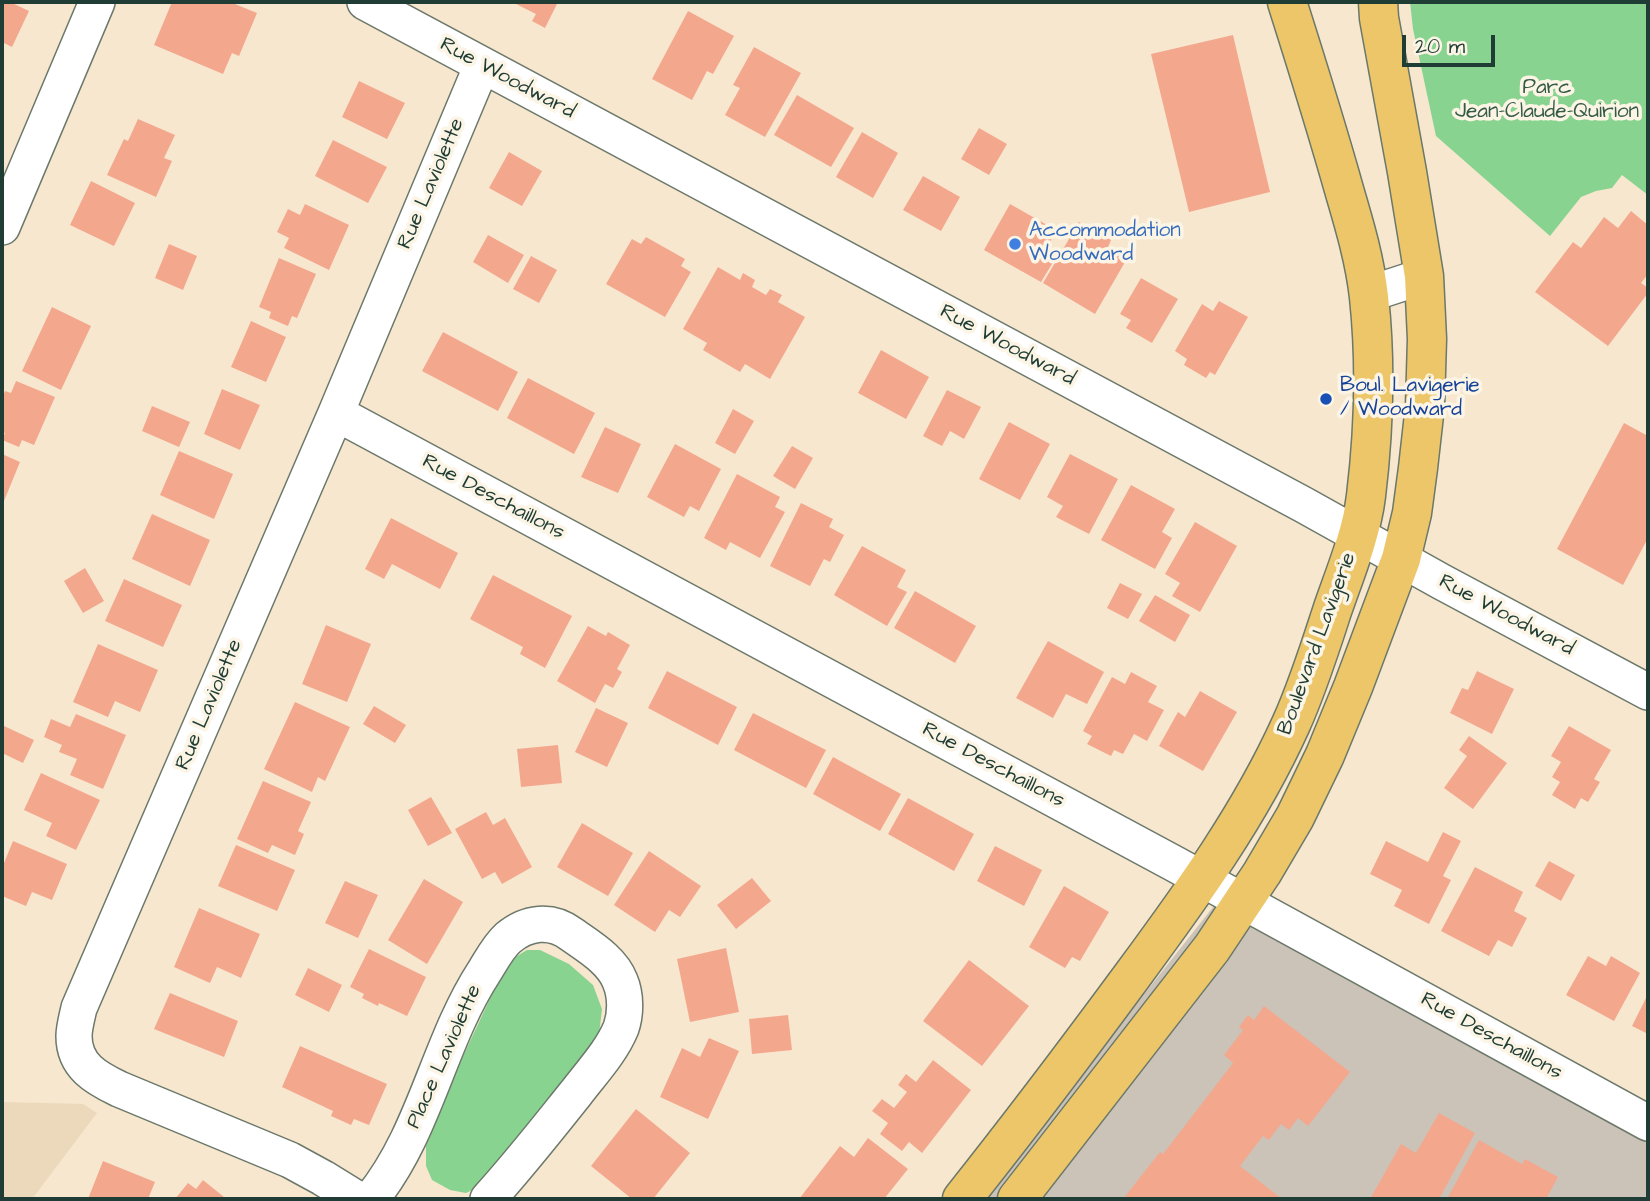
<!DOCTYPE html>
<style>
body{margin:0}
#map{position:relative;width:1650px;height:1201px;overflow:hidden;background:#f7e7cf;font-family:"Architects Daughter",sans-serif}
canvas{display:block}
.frame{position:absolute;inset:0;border:4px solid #1f3d34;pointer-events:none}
.scale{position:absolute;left:1402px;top:35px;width:93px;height:32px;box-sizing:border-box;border:4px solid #1f3d34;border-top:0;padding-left:9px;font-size:21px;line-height:24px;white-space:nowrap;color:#1f3d34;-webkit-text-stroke:5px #fcf5e5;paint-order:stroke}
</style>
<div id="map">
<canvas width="1650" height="1201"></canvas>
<div class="frame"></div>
<div class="scale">20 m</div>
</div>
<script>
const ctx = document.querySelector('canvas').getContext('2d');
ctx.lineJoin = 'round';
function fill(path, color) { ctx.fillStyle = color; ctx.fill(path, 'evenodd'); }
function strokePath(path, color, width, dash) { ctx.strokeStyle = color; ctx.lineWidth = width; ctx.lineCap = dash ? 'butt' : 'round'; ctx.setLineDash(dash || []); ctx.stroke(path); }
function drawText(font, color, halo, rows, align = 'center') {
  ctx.font = font + ' "Architects Daughter",sans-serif'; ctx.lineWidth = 7; ctx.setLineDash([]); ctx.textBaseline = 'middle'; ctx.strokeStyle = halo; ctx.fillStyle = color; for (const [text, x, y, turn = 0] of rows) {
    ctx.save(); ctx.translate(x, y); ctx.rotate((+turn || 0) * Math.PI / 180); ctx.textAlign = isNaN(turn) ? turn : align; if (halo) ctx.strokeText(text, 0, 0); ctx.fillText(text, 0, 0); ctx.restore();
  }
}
const built = new Path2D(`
 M2,1102L83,1104L97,1113L32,1199H2Z`);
const industrial = new Path2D(`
 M1221,897L1648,1126V1199H982Z`);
const green = new Path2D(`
 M1410,2H1648V195L1622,175L1612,188L1596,191L1581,197L1550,236L1436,136L1413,29Z
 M527,950H540L569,964L593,985L602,1009L599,1035L576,1073L483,1185L466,1193L450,1190L432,1180L426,1166V1146L452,1080L500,977L512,959Z`);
const building = new Path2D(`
 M2,2H10L29,11L12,47L2,42Z
 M172,2H230L257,13L239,56L232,53L223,74L154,45Z
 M512,2H558L545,28L532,21L536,14Z
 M688,11L734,36L713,74L707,71L692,100L652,79Z
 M1233,35L1270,192L1189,212L1151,54Z
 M754,47L801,73L765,137L725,115L740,88L733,85Z
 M359,81L405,103L387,139L342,117Z
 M797,95L854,128L831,167L774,135Z
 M138,119L175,135L164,158L172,161L156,197L107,175L124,139L128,141Z
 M979,128L1007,144L989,175L961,159Z
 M862,132L898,153L873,198L836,177Z
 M333,140L387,167L368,203L315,176Z
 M509,152L542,171L522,206L489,188Z
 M923,176L960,197L941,231L903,210Z
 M91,181L135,203L114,246L70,225Z
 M305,204L349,225L329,270L284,248L289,238L277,232L288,209L300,215Z
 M1010,204L1056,230L1047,248L1058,254L1041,282L984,250Z
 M1631,211L1648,225V274L1641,283L1648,288V293L1608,346L1535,292L1573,242L1581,248L1604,217L1618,228Z
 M1079,222L1111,240L1108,247L1120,254L1118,258L1125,262L1095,314L1043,283Z
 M488,235L524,255L508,283L473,262Z
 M646,237L685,259L681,266L691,272L665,317L606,284L632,239L641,244Z
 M169,244L197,256L183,290L155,278Z
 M531,256L557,270L539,303L513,289Z
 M279,258L316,274L297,318L292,316L288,326L269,318L271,312L259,307Z
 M718,267L740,280L743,273L755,280L752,287L766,295L770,289L782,295L778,302L805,317L770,379L745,364L740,372L703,350L707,343L683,329Z
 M1141,278L1178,299L1152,343L1126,328L1131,320L1120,314Z
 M1219,301L1248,317L1215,375L1210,372L1206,378L1184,365L1187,359L1175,351L1202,304L1213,311Z
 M52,307L91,326L61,390L22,371Z
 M251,321L286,337L266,382L231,367Z
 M443,332L518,372L498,411L422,371Z
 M881,350L929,377L906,419L858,393Z
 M528,378L595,413L574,454L507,418Z
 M16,381L55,397L34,445L22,440L19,447L2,440L5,433L2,431V399L5,391L11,393Z
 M222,389L260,405L240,450L204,434Z
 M947,390L981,407L964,439L950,431L942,446L923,436Z
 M152,406L190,422L179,447L142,431Z
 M733,409L754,421L735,454L715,443Z
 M1009,422L1050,444L1020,500L979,479Z
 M1624,423L1648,436V538L1623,585L1557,549Z
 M605,427L641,444L618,493L581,477Z
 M675,444L721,469L699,511L690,506L684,517L647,497Z
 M792,446L813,458L795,489L773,476Z
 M179,451L233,474L214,519L160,495Z
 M2,454L20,462L4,501L2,500Z
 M1070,454L1118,479L1089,534L1056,517L1063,506L1047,497Z
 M737,474L780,497L775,507L785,512L760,558L730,542L726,550L704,538Z
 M1131,485L1175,509L1162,532L1172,538L1155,569L1101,540Z
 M801,503L833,519L829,527L844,535L830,562L824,559L810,586L770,566Z
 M152,514L210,540L190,586L132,559Z
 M391,518L458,553L440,589L392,564L384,579L365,569Z
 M1195,522L1237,546L1200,612L1172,596L1180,583L1165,574Z
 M862,546L906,570L897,587L907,592L887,626L834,595Z
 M85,568L104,601L83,613L64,581Z
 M493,575L572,616L545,668L520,654L523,647L470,619Z
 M124,579L182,605L163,647L105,621Z
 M1120,583L1142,594L1128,619L1107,608Z
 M915,591L976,626L955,663L894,628Z
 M1155,595L1190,615L1175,642L1139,621Z
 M326,625L371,644L347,702L302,684Z
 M588,626L606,636L608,632L630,645L617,669L622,672L613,688L605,684L595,703L557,681Z
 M1048,641L1104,672L1087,704L1066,694L1053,718L1016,698Z
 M98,644L158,670L140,712L115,701L108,717L73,702Z
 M667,671L737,707L718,745L648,708Z
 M1477,671L1514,689L1492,734L1450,713L1462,688L1468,690Z
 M1131,672L1157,686L1148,702L1164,710L1147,741L1134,734L1123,754L1114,750L1111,756L1087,744L1092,736L1083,731L1112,677L1125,684Z
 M1200,691L1237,712L1203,771L1159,746L1178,712L1185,717Z
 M295,702L350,727L325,781L318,777L312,792L264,769Z
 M374,706L406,725L395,743L363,724Z
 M596,708L628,723L607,767L575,752Z
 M753,713L826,750L806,788L734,750Z
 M76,714L126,735L103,789L70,775L77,759L59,752L62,745L44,737L51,719L70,727Z
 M4,726L34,740L23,763L2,753V730Z
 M1569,726L1611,750L1594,779L1600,782L1588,802L1581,798L1575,809L1552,795L1560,782L1552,777L1561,762L1551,756Z
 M1469,736L1507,763L1473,809L1444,788L1467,756L1459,750Z
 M558,745L562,783L521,787L517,749Z
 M833,757L901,794L880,831L813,794Z
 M41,773L100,800L76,850L46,836L52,823L24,810Z
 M263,781L311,802L298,831L304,834L295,855L272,845L268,853L237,839Z
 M431,797L452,833L428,846L408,810Z
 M908,798L974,834L954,871L888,834Z
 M486,812L493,825L505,818L532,867L502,884L495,872L482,879L455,829Z
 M582,823L633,853L608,896L557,867Z
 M1443,832L1461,841L1443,876L1451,880L1429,924L1394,906L1402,890L1370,874L1386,841L1428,862Z
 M13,841L67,864L52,900L32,892L26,906L2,896V868Z
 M236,845L295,870L277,911L218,886Z
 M995,846L1042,870L1024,906L977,881Z
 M649,851L701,886L680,917L669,910L655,932L614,905Z
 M1549,861L1575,875L1561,901L1535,886Z
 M1475,867L1523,892L1514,911L1527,918L1512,947L1498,940L1489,956L1441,931Z
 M752,878L771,901L736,929L717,905Z
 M424,879L463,902L427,964L388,940Z
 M345,881L378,895L358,938L325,923Z
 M1064,886L1109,912L1080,961L1072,957L1065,968L1029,947Z
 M199,908L260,934L241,978L217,967L210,983L174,967Z
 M726,948L739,1012L690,1022L677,959Z
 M369,949L426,977L407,1016L379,1003L378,1006L362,998L364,994L350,987Z
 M1588,956L1606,966L1611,956L1640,973L1614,1021L1566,995Z
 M969,960L1029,1006L982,1066L923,1021Z
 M308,968L342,985L329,1012L295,995Z
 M170,993L238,1021L224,1057L154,1029Z
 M1648,994V1034L1632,1026Z
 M1264,1006L1350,1072L1308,1126L1298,1118L1289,1130L1281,1124L1269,1140L1263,1136L1240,1166L1282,1199H1123L1160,1152L1163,1154L1233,1063L1224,1055L1243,1030L1239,1027L1248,1015L1254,1020Z
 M788,1015L792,1050L752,1054L749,1019Z
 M709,1038L739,1051L708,1119L660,1097L682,1048L700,1057Z
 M300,1046L387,1084L369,1125L354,1119L351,1125L331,1116L333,1111L282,1087Z
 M933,1060L971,1090L922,1153L909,1142L902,1151L880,1134L888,1123L872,1111L882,1099L894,1108L907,1092L898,1085L906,1074L916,1082Z
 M636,1109L690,1153L653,1199H632L591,1166Z
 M1439,1113L1475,1133L1439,1199H1370L1401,1144L1416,1153Z
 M868,1138L908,1169L884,1199H799L840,1146L854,1157Z
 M1479,1140L1522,1164L1525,1159L1558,1177L1546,1199H1447Z
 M103,1161L155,1182L148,1199H88Z
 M203,1180L224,1197L222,1199H175L188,1183L196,1189Z`);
const minor = new Path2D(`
 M365,2L1304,505L1442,582L1648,692
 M2,227L97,2
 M1369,294L1424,276
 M336,413L1173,863L1648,1123
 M357,1199L323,1178L290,1160L119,1089C96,1078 74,1066 74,1036C74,1028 77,1017 79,1008L336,413L482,65
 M371,1199C425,1133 438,1043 484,972C491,961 498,947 508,938C527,922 551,919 571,934C589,947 612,960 620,981C626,995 626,1014 621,1028C611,1052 592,1072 576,1093C547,1129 519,1165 488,1199`);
const major = new Path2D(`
 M962,1199C1020,1126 1076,1052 1132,976C1191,896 1250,815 1291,724C1307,689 1320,648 1332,611C1345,573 1361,536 1366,496C1374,430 1376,363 1369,297C1365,261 1355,227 1345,193C1327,129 1307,65 1287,2
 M1017,1199L1212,948L1262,873L1295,817L1325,755L1353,687L1401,559L1412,513L1418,468L1425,406L1427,339L1424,276L1407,172L1379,18L1378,2`);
const markers = [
 [1015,244,7,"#3f7fe0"],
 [1326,399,7,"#1a4fb4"]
];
const streetNames = [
 ["Rue Woodward",507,79,28],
 ["Rue Laviolette",432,184,-67],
 ["Rue Woodward",1007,346,28],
 ["Rue Deschaillons",493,498,28],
 ["Rue Woodward",1506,616,28],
 ["Boulevard Lavigerie",1318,644,-70],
 ["Rue Laviolette",210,705,-67],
 ["Rue Deschaillons",993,766,28],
 ["Rue Deschaillons",1491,1037,29],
 ["Place Laviolette",445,1057,-66]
];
const parkNames = [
 ["Parc",1547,89],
 ["Jean-Claude-Quirion",1547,113]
];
const shopNames = [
 ["Accommodation",1029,232],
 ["Woodward",1029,256]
];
const transitNames = [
 ["Boul. Lavigerie",1340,387],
 ["/ Woodward",1340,411]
];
fill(built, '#ecd8ba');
fill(industrial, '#cbc3b8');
fill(green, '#89d390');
fill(building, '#f3a88e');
strokePath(minor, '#6b786a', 38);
strokePath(major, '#6b786a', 41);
strokePath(minor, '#fff', 35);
strokePath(major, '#ecc669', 38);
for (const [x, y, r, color] of markers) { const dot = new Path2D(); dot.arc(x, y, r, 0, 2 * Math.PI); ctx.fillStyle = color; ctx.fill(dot); strokePath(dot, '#fcf5e5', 2.5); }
drawText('21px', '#1f3d34', '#fcf5e5', streetNames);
drawText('21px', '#345b46', '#fcf5e5', parkNames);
drawText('21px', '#366cbe', '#fcf5e5', shopNames, 'left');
drawText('21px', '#164399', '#fcf5e5', transitNames, 'left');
</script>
